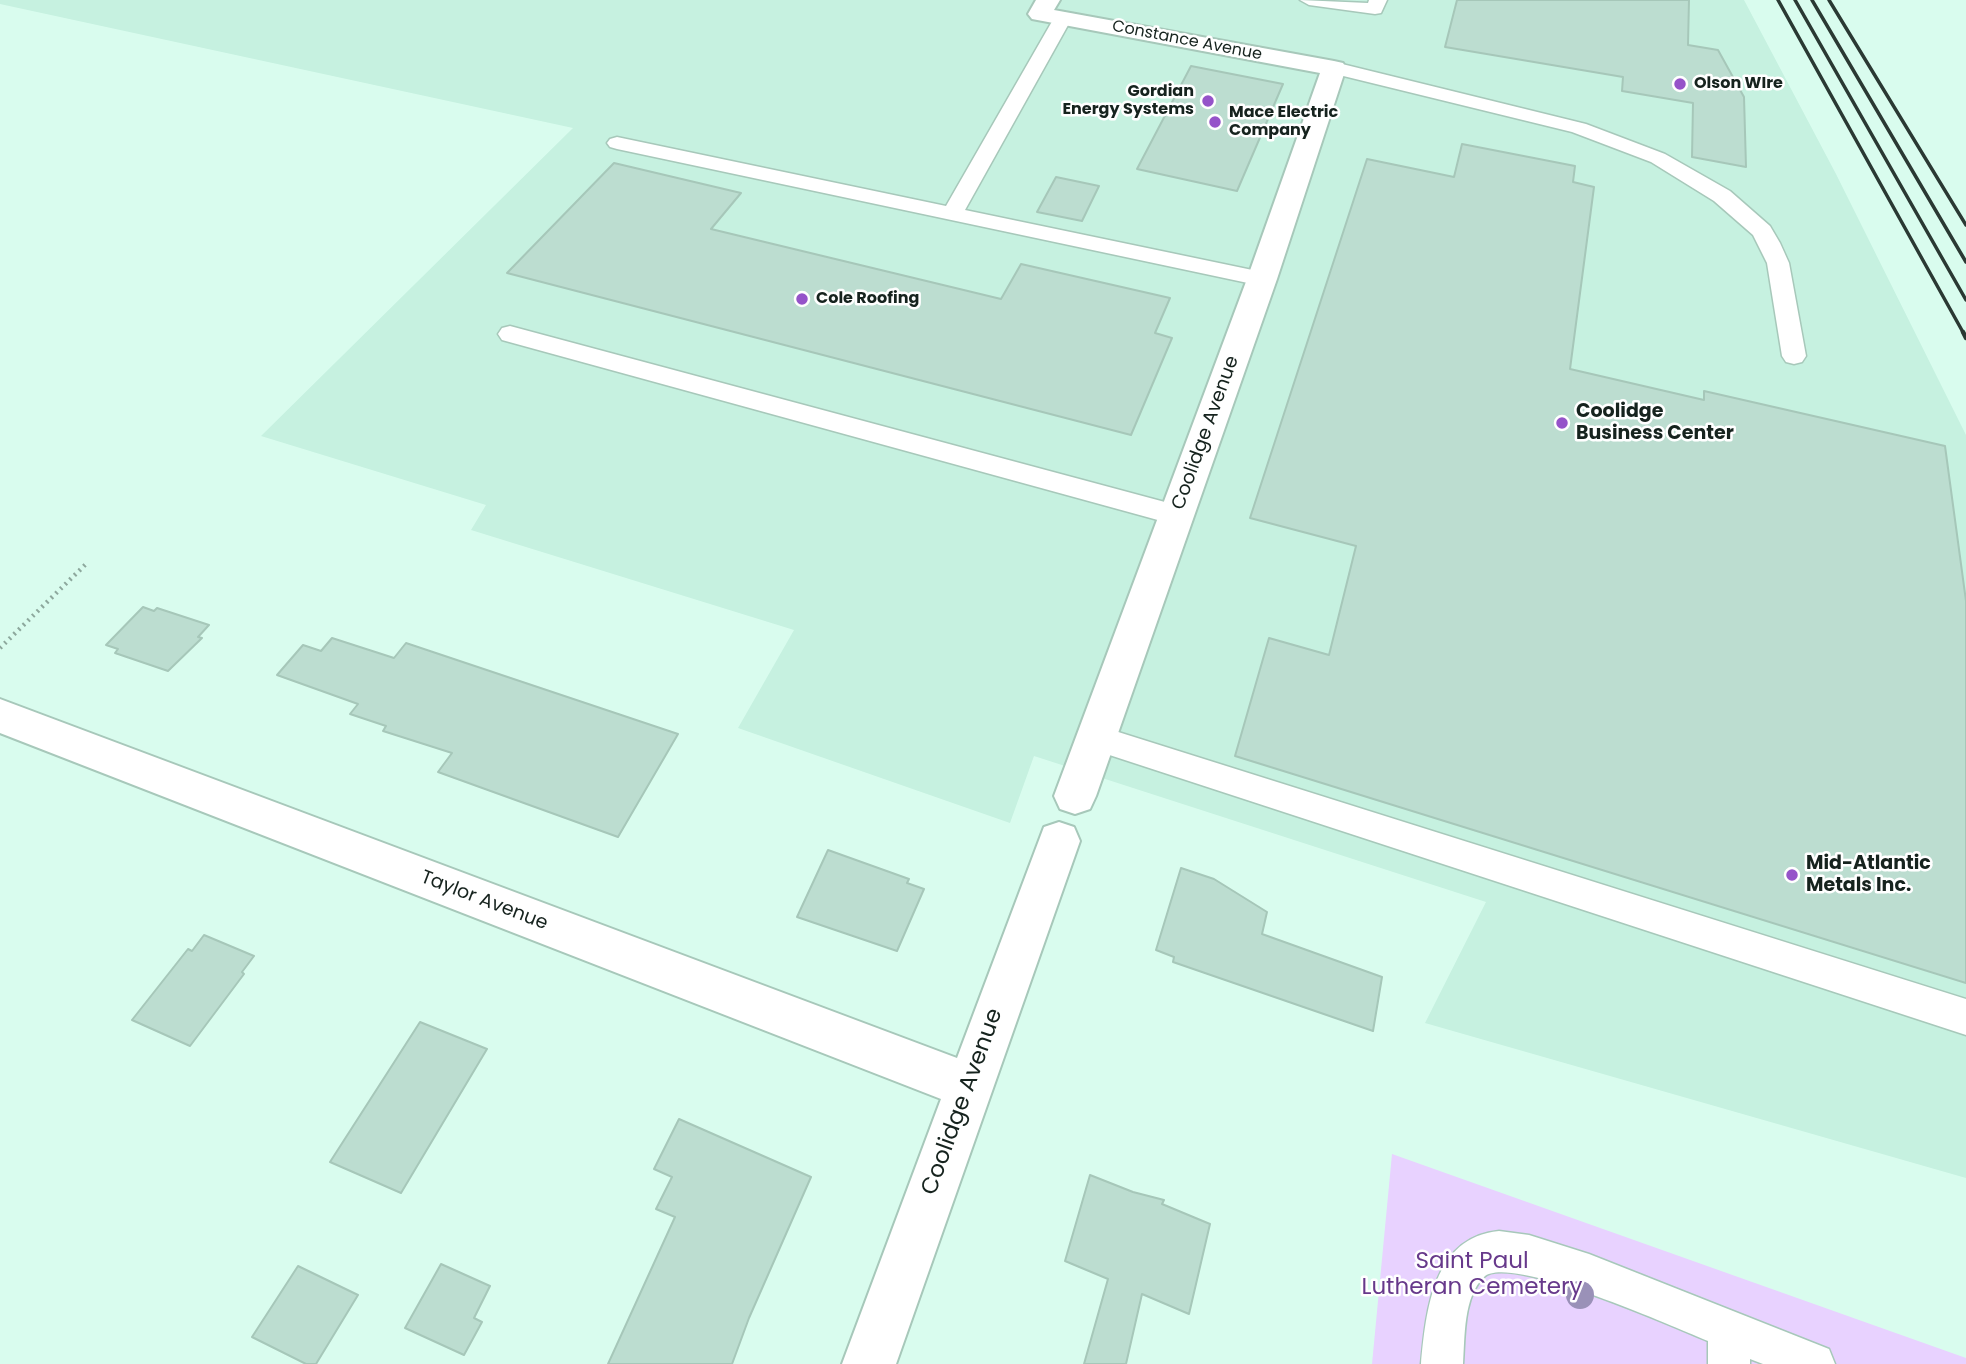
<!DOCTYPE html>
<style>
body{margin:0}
canvas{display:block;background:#d9fcee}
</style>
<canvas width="1966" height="1364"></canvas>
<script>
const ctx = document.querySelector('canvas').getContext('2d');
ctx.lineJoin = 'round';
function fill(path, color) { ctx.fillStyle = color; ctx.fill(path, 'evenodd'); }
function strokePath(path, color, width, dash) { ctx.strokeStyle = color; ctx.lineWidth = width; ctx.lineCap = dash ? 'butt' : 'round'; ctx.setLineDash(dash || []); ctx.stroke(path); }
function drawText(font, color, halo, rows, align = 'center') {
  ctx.font = font + ' Poppins,sans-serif'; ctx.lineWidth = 5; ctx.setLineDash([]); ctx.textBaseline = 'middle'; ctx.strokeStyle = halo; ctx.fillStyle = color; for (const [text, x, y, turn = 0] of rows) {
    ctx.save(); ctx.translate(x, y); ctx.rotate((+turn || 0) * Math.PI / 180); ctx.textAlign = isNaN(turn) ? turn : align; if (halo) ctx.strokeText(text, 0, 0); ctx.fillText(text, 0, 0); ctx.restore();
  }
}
const built = new Path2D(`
 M0,0H1744L1836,174L1966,435V1178L1425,1023L1486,902L1034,756L1010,823L738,728L794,630L471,530L486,505L261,436L573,128L0,4Z`);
const green = new Path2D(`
 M1392,1154L1966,1358V1364H1372Z`);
const building = new Path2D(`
 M1457,0H1689L1688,45L1718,50L1744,97L1746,167L1692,157L1693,103L1622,91L1623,77L1445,47Z
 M1191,66L1283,84L1237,191L1137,169Z
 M1462,144L1575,166L1573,182L1594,187L1570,369L1704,400V391L1945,446L1966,601V983L1235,756L1269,638L1329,655L1356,546L1250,518L1367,159L1454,177Z
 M614,163L741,193L711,229L1001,299L1021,264L1170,298L1155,333L1172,338L1131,435L507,273Z
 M1056,177L1099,186L1082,221L1037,212Z
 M143,607L154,611L157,608L209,625L198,637L202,638L168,671L115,653L118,649L106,645Z
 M332,638L394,658L406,643L678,734L618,837L438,772L452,753L383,731L386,726L350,714L358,704L277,675L303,645L321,651Z
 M828,850L909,879L907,883L924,889L897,951L797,917Z
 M1181,868L1214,879L1267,912L1262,934L1382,977L1373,1031L1173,962L1174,957L1156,950Z
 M204,935L254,956L242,972L244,974L190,1046L132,1020L188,949L192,951Z
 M420,1022L487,1049L401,1193L330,1162Z
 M679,1119L811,1177L749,1318L732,1364H608L675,1217L656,1209L672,1177L654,1169Z
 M1090,1175L1133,1192L1164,1200L1162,1204L1210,1224L1189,1314L1142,1294L1126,1364H1084L1108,1279L1065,1261Z
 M441,1264L490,1286L474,1318L482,1322L464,1355L405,1328Z
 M298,1266L358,1295L316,1364H306L252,1337Z`);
const path = new Path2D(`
 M0,648L87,563`);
const service = new Path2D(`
 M1300,0L1368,3L1369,0H1387L1381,13L1375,14L1309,5Z
 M1063,13L1072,18L965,210L1262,272L1270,274L1273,279L1270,284L1262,286L617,149L610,147L607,143L610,139L617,137L946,206L1054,18Z
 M1334,62L1586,124L1665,154L1730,191L1770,226L1780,243L1789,263L1806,356L1802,362L1794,364L1786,362L1782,356L1767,263L1753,235L1714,201L1651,162L1572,132L1327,72L1325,68Z
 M510,326L1176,505L1185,508L1189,515L1185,522L1176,525L502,340L498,334L502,328Z
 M1096,725L1966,999V1035L1085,747L1081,738L1085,729Z
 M1499,1231L1529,1235L1589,1254L1829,1349L1835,1364H1763L1750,1359V1364H1708V1341C1674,1327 1508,1253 1484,1277C1463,1297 1465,1337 1463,1364H1421C1426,1311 1433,1237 1499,1231Z`);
const minor = new Path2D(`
 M1036,0H1060L1054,10L1334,61L1343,63L1346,68L1277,279L1096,796L1090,809L1075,814L1060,809L1054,796L1247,279L1320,73L1032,19L1028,14Z
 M0,699L957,1058L1044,827L1059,822L1074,827L1080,841L896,1364H842L941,1099L0,733Z`);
const railFar1 = new Path2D(`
 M1778,0L1964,334
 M1795,0L1966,300
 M1812,0L1966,262
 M1829,0L1966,225`);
const rail = new Path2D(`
 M1963,332L1966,338`);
const trees = [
 [1580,1295]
];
const markers = [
 [1680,84,7,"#9553c9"],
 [1208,101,7,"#9553c9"],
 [1215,122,7,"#9553c9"],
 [802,299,7,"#9553c9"],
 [1562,423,7,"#9553c9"],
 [1792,875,7,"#9553c9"]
];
const farStreetnames = [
 ["Constance Avenue",1187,41,11]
];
const farPoinames = [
 ["Olson WIre",1694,84],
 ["Gordian",1194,92,"right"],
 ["Energy Systems",1194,110,"right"],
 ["Mace Electric",1229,113],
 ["Company",1229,131],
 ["Cole Roofing",816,299]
];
const poiNames = [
 ["Coolidge",1576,412],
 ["Business Center",1576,434],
 ["Mid-Atlantic",1806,864],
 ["Metals Inc.",1806,886]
];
const streetNames = [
 ["Coolidge Avenue",1206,433,-70],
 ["Taylor Avenue",484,901,21]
];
const nearStreetnames = [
 ["Coolidge Avenue",963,1102,-70]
];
const nearParknames = [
 ["Saint Paul",1472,1262],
 ["Lutheran Cemetery",1472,1288]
];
fill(built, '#c6f1e0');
fill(green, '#e8d2ff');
fill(building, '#bcddd0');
strokePath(building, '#a6c7b9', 2);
strokePath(service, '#a7c8ba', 3);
strokePath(minor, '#a7c8ba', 4);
strokePath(path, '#8da89d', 4.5, [2, 4.5]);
fill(service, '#fff');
fill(minor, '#fff');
strokePath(railFar1, '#2a3933', 3.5);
strokePath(rail, '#2a3933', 4.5);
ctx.fillStyle = '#9a91b8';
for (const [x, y] of trees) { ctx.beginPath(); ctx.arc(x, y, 14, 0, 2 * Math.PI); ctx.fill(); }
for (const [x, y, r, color] of markers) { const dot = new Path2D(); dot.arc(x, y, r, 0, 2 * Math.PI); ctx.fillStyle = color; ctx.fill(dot); strokePath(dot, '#fff', 2.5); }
drawText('16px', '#16231e', '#fff', farStreetnames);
drawText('bold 16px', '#16231e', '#fff', farPoinames, 'left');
drawText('bold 19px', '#16231e', '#fff', poiNames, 'left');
drawText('19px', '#16231e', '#fff', streetNames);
drawText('23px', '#16231e', '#fff', nearStreetnames);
drawText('23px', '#67398b', '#fff', nearParknames);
</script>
